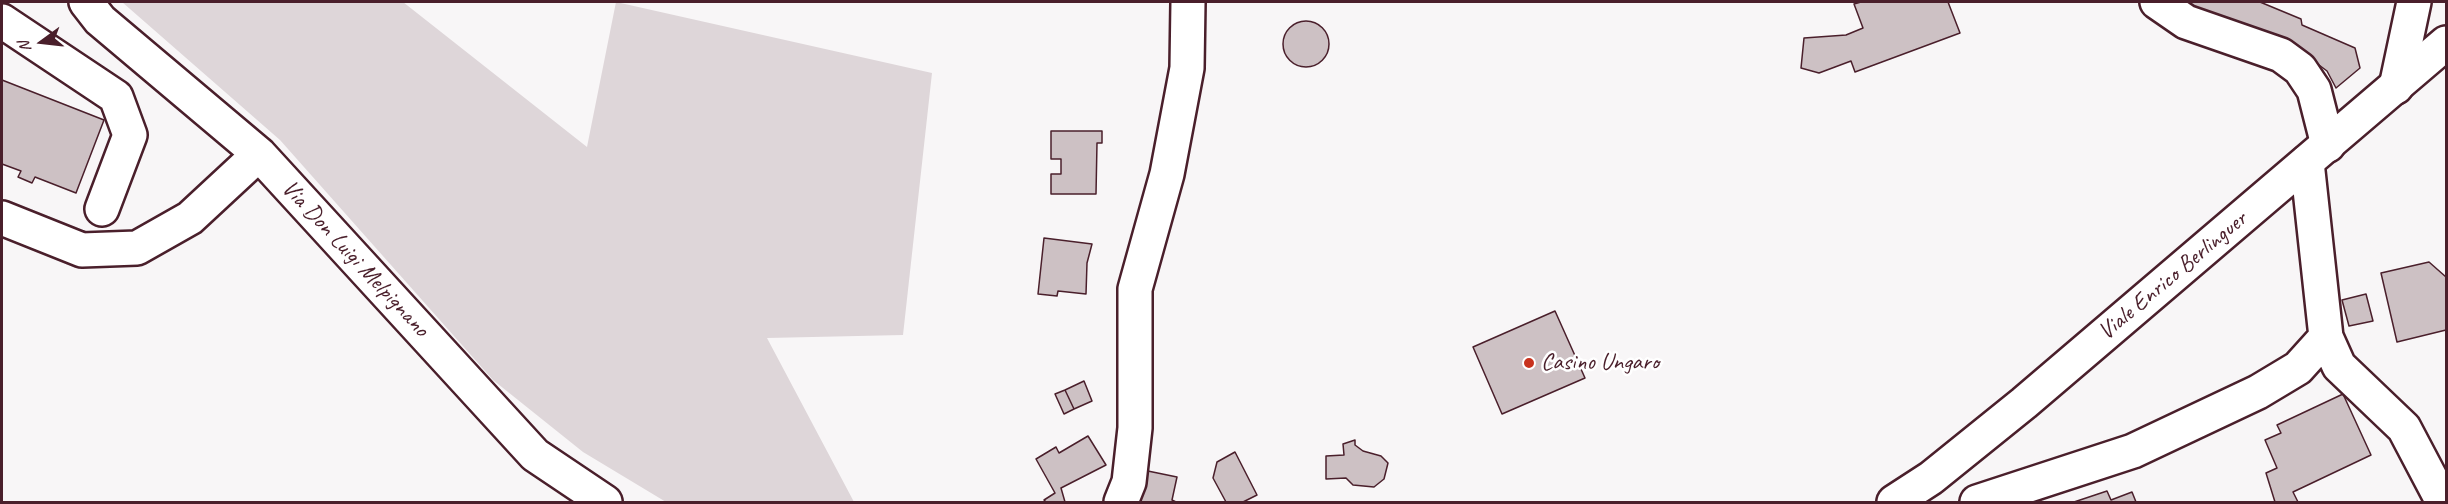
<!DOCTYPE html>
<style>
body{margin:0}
#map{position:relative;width:2448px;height:504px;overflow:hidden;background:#f8f6f7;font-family:Caveat,sans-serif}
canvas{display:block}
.frame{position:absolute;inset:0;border:3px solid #4a1f2b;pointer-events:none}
.north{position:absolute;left:12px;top:12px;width:60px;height:60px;-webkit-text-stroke:4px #fff;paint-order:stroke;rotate:255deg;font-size:16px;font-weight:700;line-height:24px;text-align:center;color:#4a1f2b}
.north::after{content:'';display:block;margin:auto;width:21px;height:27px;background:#4a1f2b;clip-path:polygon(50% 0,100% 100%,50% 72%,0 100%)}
</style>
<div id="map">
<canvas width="2448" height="504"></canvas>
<div class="frame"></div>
<div class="north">N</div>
</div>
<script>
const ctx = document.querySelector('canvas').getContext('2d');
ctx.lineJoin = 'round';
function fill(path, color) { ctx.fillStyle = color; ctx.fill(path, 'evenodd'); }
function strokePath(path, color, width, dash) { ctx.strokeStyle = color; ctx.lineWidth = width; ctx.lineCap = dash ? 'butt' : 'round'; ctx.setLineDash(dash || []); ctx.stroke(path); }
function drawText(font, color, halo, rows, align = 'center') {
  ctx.font = font + ' Caveat,sans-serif'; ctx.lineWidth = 5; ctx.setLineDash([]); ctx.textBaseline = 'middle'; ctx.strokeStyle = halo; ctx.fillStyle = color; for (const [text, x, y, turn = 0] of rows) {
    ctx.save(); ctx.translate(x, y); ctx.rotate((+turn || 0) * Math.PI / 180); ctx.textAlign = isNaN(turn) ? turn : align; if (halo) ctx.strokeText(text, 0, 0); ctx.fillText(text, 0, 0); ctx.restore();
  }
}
const green = new Path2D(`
 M122,2H403L587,147L616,2L932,73L903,335L767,338L854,502H666L583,452L493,380L280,140Z`);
const building = new Path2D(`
 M1861,2H1948L1960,33L1855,72L1851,61L1819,73L1801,68L1804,38L1846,35L1863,28L1854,4Z
 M2179,2H2260L2301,19L2302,25L2355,48L2360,68L2336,88L2327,71L2299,50Z
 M1283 44a23 23 0 1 1 46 0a23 23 0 1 1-46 0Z
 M2,80L104,120L76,193L35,177L32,183L18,177L21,171L2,164Z
 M1051,131H1102V143H1097L1096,194H1051V174H1061V159H1051Z
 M1044,238L1092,244L1087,263L1086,294L1058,291L1057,296L1038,294Z
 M2429,262L2446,277V330L2397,342L2381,273Z
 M2366,294L2373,321L2349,326L2342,300Z
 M1555,311L1585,378L1502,414L1473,347Z
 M1084,381L1092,401L1074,409L1065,390Z
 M1065,390L1074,409L1064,414L1055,394Z
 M2343,394L2371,455L2293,492L2298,502H2275L2266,473L2277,468L2265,440L2281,433L2277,425Z
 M1088,436L1106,465L1061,488L1065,502H1046L1044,500L1055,493L1036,459L1056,447L1059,453Z
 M1355,440V445L1363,451L1381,456L1388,463L1384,479L1374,487L1353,485L1346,478L1326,479V456L1344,455L1343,444Z
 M1235,452L1257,495L1243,502H1226L1213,478L1217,462Z
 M1143,470L1177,477L1172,500L1176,502H1135Z
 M2107,491L2111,500L2132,492L2136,502H2074Z`);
const minor = new Path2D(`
 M86,2L100,20L259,154L535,455L605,502
 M2157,2L2186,22L2281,55L2300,69L2314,90L2328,145
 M2,21L116,97L130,135L102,209
 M2396,87L2414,2
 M2307,162L2326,337
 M2,218L82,250L137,248L190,218L259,154
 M1121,502L1129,482L1135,428V289L1167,174L1187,68L1188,2
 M1977,502L2133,451L2258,392L2298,368L2326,337L2339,366L2404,428L2443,502`);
const major = new Path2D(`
 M1894,502L1931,478L2024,403L2446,43`);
const markers = [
 [1529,363,6,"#c8321e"]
];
const streetNames = [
 ["Via Don Luigi Melpignano",355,259,47],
 ["Viale Enrico Berlinguer",2173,276,-40]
];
const poiNames = [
 ["Casino Ungaro",1541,363]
];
fill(green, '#ded6d9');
fill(building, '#cdc1c4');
strokePath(building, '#4a1f2b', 1.5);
strokePath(minor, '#4a1f2b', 38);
strokePath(major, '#4a1f2b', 38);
strokePath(minor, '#fff', 33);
strokePath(major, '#fff', 33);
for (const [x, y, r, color] of markers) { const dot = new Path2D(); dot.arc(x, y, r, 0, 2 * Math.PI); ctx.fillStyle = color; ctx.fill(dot); strokePath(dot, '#fff', 2); }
drawText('24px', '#4a1f2b', '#fff', streetNames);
drawText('24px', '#4a1f2b', '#fff', poiNames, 'left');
</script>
